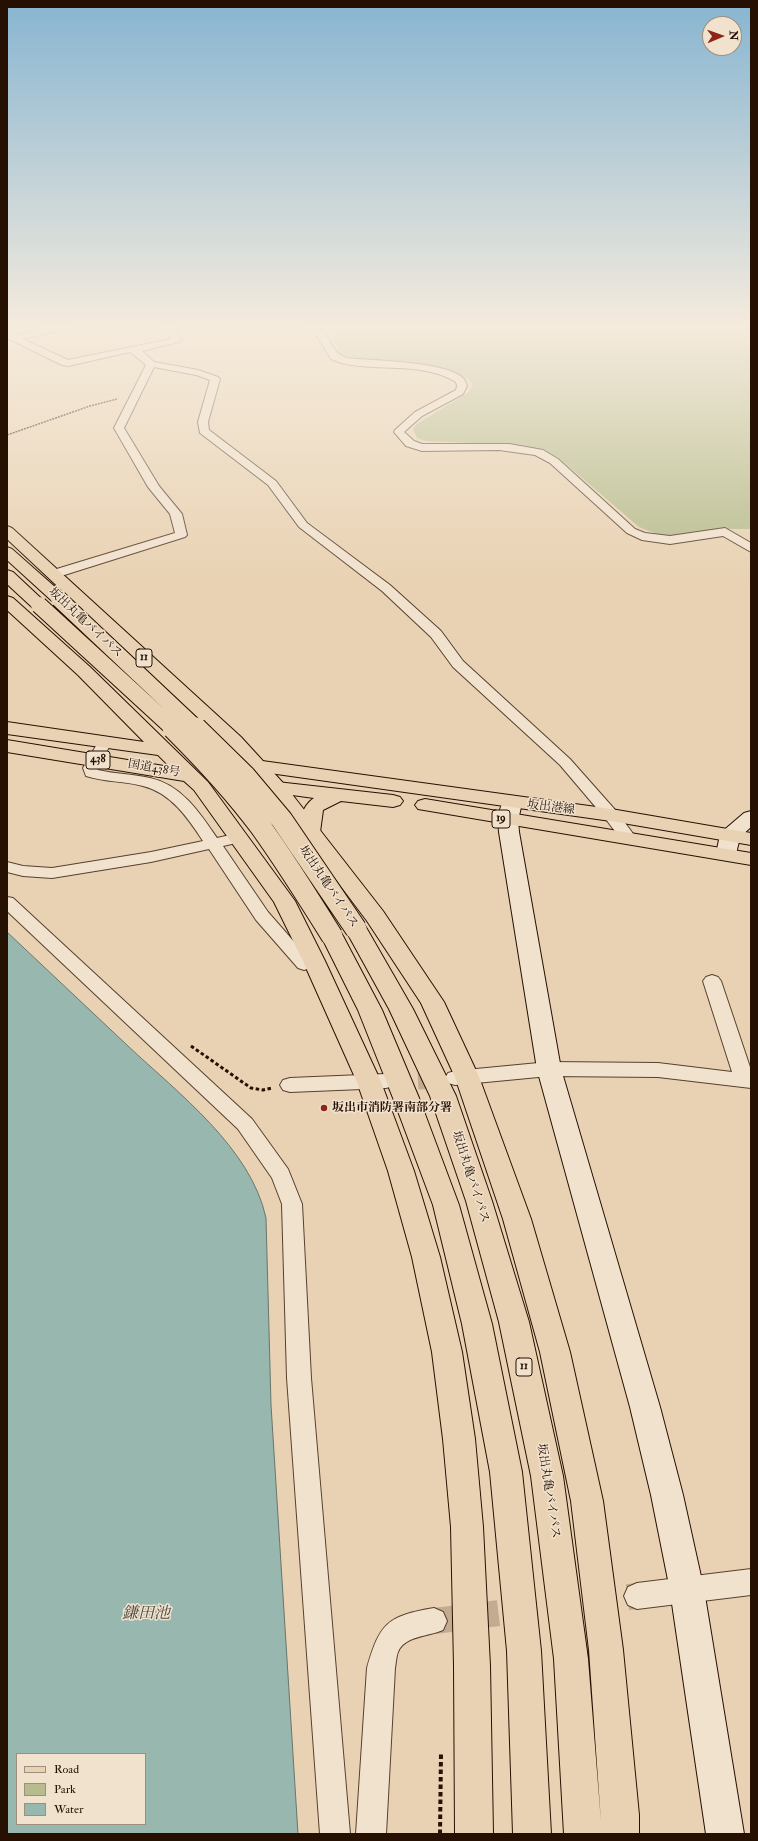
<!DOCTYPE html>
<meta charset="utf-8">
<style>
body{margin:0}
#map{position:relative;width:758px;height:1841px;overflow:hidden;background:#e9d2b3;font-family:"IM FELL Double Pica",serif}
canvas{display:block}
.frame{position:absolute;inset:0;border:8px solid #261002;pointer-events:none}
.legend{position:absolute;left:16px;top:1753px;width:130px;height:72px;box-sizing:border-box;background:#f1e2ce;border:1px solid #a08e7c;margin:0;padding:5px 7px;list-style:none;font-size:12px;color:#261002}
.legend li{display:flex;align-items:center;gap:8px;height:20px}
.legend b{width:20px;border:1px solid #a08e7c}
.north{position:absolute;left:702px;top:16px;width:40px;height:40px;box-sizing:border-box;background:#f1e2ce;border:1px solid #a08e7c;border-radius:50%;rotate:88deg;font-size:11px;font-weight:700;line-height:16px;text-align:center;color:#261002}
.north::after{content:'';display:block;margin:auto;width:14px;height:18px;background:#8f2418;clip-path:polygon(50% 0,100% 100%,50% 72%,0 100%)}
</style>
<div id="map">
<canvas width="758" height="1841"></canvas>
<div class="frame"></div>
<ul class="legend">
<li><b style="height:5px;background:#e9d2b3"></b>Road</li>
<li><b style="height:11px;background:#b6bc8d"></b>Park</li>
<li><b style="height:11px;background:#97b7af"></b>Water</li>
</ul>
<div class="north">N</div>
</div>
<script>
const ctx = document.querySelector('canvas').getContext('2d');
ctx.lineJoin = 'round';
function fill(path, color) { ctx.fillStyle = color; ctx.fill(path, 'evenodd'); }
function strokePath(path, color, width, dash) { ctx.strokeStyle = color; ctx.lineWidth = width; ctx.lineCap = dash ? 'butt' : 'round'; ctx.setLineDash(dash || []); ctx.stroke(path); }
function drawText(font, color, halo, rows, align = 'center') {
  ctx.font = font + ' "IM FELL Double Pica","Noto Serif JP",serif'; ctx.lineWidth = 3; ctx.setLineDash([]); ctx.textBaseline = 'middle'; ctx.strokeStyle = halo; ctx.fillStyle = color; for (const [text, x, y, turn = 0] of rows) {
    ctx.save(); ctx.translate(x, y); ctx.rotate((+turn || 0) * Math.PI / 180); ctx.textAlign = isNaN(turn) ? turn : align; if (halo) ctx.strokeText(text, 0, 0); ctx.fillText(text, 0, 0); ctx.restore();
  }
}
const green = new Path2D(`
 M320,326H751V529H723L677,535H661L649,531L639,527L560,459L546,452L517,445L426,441L417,438L413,429L417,424L469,392L472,386L471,381C442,363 408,363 375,360C363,359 350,359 339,353L332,334Z`);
const water = new Path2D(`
 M7,932C47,970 88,1008 128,1046C178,1093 251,1148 266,1218L271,1405L298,1834H7ZM17,1754H145V1824H17Z`);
const streetTunnelFar1 = new Path2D(`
 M388,1081L446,1078`);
const streetTunnel = new Path2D(`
 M434,1621L637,1596`);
const pathFar2 = new Path2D(`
 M7,435L90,406L117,399`);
const pathFar1 = new Path2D(`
 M191,1046L251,1088L263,1090L272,1088`);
const path = new Path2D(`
 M440,1834L441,1753`);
const street = new Path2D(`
 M57,326H72L71,328L23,339L68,360L171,339L164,326H174L181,340L179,342L142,351L154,362L198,370L218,377L220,379L208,422L209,430L276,481L307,523L390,585L441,631L463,661L570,759L617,812L637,839L635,842L629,844L623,842L605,818L560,765L453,667L431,637L382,591L299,527L268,485L200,433L198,422L210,380L196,375L154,367L124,428L159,486L182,514L187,535L185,537L58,577H50L48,574L50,571L175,533L170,514L148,487L114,428L146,365L130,352L68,366L62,365L7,338V331L16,335Z
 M306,326C334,326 325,350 346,358C372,361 445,361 463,378C465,380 466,383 467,386L463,394L422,416L404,432L414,441L422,444H509L543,450L558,459L635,529L645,533L670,536L725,528L751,543V552L723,536L670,544L642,540L627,533L550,463L535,455L499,450L422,451L406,446L394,432L395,430L415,412L456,390L457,386L456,382C422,361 377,372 341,363L331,359L317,336Z
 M105,738L110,739L112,742L97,768L98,770C115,774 133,774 150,778C182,785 200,813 217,838L239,833L245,835L247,838L245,841L223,846L268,912L310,960L313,964L310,968L304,970L298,968L256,920L209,849L151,862L52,878L23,876L7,872V862L23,866L52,868L151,852L203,841C188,818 171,793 143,786C125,781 105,782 86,776L83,768L100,739Z
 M7,897L13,898L252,1119L288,1169L302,1204L311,1378L350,1834H320L287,1378L282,1204L272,1178L238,1129L7,911Z
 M712,975L718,977L721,981L751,1070V1088L658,1077L549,1076L455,1085L448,1083L445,1078L448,1073L455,1071L549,1062L658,1063L732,1072L703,981L706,977Z
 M386,1074L393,1076L396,1081L393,1086L386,1088L290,1092L283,1090L280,1085L283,1080L290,1078Z
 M751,1569V1595L637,1609L628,1605L624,1596L628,1587L637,1583Z
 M434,1608L443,1612L447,1621L443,1630C430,1636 404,1636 398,1652C396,1657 396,1663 395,1668L386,1834H356L367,1668C380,1623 387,1616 434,1608Z`);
const secondary = new Path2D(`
 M512,797L519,799L522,803L518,820L519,832L561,1069L660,1407L683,1495L704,1590L744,1834H706L670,1590L651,1495L630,1407L537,1069L499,832C498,821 498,808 505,799Z
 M751,811V827L740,837L736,854L733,858L726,860L719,858L716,854L720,835L723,831L744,813Z`);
const primary = new Path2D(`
 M255,760L611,809L751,833V845L611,821L248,770L245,766L248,762Z
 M277,782L393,795L400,797L403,801L400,805L393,807L341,801L323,810L320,832L317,836L310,838L303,836C295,825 303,805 314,798L270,792L267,788L270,784Z
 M425,799L751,853V865L418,809L415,805L418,801Z`);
const highway = new Path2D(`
 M7,526L12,528L241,737L284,784L383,911L444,1002L479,1077L531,1219L570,1352L603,1501L623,1650L639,1815V1834H564L554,1659L531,1476L499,1322L466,1201L430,1096L389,1009L345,929L348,924L356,922L364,924L367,929L413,1009L456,1096L492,1201L529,1322L563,1476L588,1659L601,1822L589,1650L571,1501L540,1352L503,1219L455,1077L421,1003L367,921L270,792L227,745L7,539Z
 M7,547L12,549L64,595L66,598L64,601L58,603L52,601L7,560Z
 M7,570L13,572L45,602L47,605L45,608L39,610L33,608L7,584Z
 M7,596L13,598L90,667L208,782L295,901L325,961L381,1082L414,1171L440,1257L462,1352L475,1439L483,1527L490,1666L493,1834H455L454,1666L451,1527L443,1439L432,1352L412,1257L388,1171L357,1082L303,961L274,902L194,790L184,781L7,752V740L170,767L158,755L7,734V722L144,742L78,675L7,610Z
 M332,929L340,931L343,936L382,1010L419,1098L459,1205L492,1324L522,1472L541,1651L551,1834H513L507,1651L490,1472L462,1324L433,1205L393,1098L358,1010L321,936L324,931Z`);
const highwayBridgeFar1 = new Path2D(`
 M59,599L197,729
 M39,605L174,729`);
const highwayBridge = new Path2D(`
 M173,728C204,759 234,791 260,826C286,862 309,899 332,936
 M196,728L245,776L282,820L356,929`);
const markers = [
 [324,1108,4,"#8f2418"]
];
const shields = [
 [144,658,16],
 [98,760,24],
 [501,819,18],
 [524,1367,16]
];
const shieldNames = [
 ["11",144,658],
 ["438",98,760],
 ["19",501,819],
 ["11",524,1367]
];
const streetNames = [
 ["坂出丸亀バイパス",85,623,43],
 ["国道438号",154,769,10],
 ["坂出港線",551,808,7],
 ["坂出丸亀バイパス",328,887,56],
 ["坂出丸亀バイパス",470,1177,72],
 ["坂出丸亀バイパス",548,1491,81]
];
const poiNames = [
 ["坂出市消防署南部分署",332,1108]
];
const nearWaternames = [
 ["鎌田池",146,1615]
];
fill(green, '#b6bc8d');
fill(water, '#97b7af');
strokePath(water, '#6a746a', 1);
strokePath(streetTunnelFar1, '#c2ab90', 20, [20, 10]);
strokePath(streetTunnel, '#c2ab90', 26, [26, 13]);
strokePath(street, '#57402e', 2);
strokePath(secondary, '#261002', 2);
strokePath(primary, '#261002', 2);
strokePath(highway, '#261002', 2);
strokePath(pathFar2, '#261002', 1.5, [2, 1]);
strokePath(pathFar1, '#261002', 3, [3.5, 2.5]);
strokePath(path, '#261002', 4, [4.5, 3]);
fill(street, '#f1e2ce');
fill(secondary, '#f1e2ce');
fill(primary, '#e9d2b3');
fill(highway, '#e9d2b3');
strokePath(highwayBridgeFar1, '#261002', 18, []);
strokePath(highwayBridge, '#261002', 23, []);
strokePath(highwayBridgeFar1, '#e9d2b3', 16);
strokePath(highwayBridge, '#e9d2b3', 21);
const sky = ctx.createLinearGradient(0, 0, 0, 584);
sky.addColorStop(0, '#87b5d1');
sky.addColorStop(0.56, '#f5ebdd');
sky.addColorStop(1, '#f5ebdd00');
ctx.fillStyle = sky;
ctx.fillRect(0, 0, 758, 584);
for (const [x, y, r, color] of markers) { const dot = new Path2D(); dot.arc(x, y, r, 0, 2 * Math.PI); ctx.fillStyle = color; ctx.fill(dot); strokePath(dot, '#f1e2ce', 1.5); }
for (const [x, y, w] of shields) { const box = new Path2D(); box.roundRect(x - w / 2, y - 9, w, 18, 3); ctx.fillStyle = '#f1e2ce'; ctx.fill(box); strokePath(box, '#261002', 1); }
drawText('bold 11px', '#261002', null, shieldNames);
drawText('12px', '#261002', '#f1e2ce', streetNames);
drawText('bold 12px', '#261002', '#f1e2ce', poiNames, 'left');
drawText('italic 16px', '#4e4a3f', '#f1e2ce', nearWaternames);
</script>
